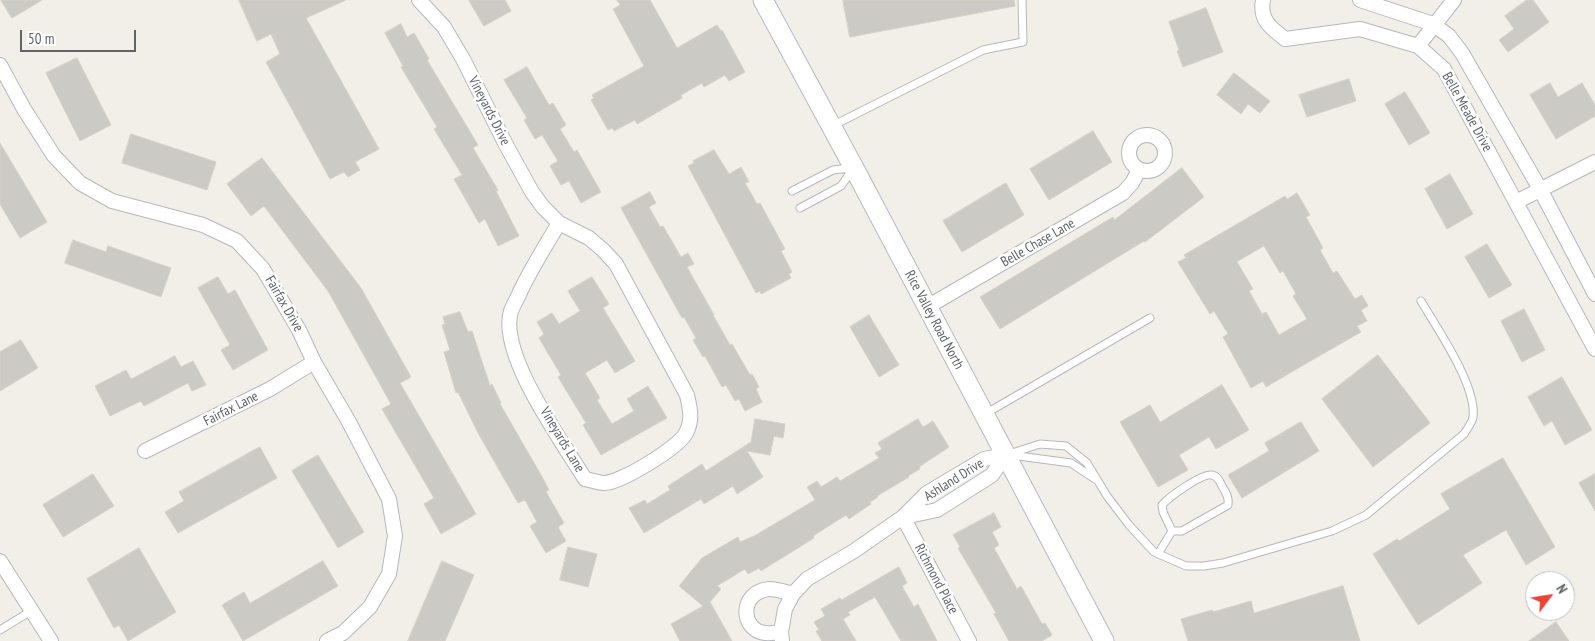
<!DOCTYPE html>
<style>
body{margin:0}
#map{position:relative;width:1595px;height:641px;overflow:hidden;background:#f1efe8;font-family:"PT Sans Narrow",sans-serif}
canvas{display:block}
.north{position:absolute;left:1525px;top:571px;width:50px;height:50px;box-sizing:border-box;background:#fff;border:1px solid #bfc1c3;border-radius:50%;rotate:59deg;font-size:14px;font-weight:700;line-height:20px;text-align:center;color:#5f6368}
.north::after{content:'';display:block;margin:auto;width:18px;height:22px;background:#ea4335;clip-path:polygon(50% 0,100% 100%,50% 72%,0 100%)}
.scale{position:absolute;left:20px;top:30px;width:116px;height:22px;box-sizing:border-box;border:2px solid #5f6368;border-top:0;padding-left:6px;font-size:15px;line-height:18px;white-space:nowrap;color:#5f6368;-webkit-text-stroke:4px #fff;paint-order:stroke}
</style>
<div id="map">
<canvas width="1595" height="641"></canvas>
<div class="north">N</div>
<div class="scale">50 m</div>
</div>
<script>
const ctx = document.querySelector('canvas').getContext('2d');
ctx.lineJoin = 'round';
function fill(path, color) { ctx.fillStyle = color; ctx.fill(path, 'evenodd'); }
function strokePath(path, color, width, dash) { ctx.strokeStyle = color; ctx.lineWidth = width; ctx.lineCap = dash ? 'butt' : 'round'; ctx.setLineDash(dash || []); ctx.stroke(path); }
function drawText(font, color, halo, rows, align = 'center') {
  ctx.font = font + ' "PT Sans Narrow",sans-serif'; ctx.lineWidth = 5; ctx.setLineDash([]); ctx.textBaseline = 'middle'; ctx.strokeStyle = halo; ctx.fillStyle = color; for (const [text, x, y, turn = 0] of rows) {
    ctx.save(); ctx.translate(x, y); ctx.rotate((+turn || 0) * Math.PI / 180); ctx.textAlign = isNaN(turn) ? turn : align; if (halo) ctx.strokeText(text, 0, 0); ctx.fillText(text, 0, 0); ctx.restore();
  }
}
const building = new Path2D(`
 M1,0H42L12,18Z
 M239,0H346L306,18L379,149L355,162L360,170L348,177L344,172L330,179L266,62L280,54L271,34L257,41Z
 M469,0H505L511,11L484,26Z
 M617,0H650L677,48L717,25L721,31L722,30L745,72L729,81L725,75L704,87L702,83L681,95L682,98L637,124L635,120L614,131L612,128L608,130L591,100L594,98L592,95L644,66L613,9L620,5Z
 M843,0H1014L1015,6L850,37Z
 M1527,0H1533L1549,22L1508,52L1499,40L1514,29L1505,16Z
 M1206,8L1223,52L1183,67L1177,51L1179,50L1169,22Z
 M401,24L407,37L414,33L429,59L427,60L478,145L473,148L498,190L496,191L519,236L498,246L485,219L479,223L454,179L462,175L434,129L437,127L401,67L403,66L385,33Z
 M77,58L111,125L80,141L46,73Z
 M527,67L549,105L553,103L566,125L560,129L574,152L577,150L601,192L581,203L569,181L561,185L550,166L558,161L542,135L535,139L524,120L527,118L504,80Z
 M1234,73L1270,101L1260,113L1248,104L1241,114L1217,95Z
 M1349,79L1356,101L1307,117L1299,95Z
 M1550,83L1558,97L1582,83L1595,105V116L1556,139L1530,95Z
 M1405,92L1430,133L1409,145L1385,104Z
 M1093,131L1112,162L1049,200L1030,169Z
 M131,134L216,162L207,190L122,163Z
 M0,143L47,222L20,238L0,204Z
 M714,150L729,174L741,167L749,182L745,183L757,204L760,203L785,249L781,251L792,272L789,274L791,278L761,294L760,291L756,293L688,166L694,163L693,161Z
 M262,158L361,288L411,377L400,383L476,514L441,534L424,504L434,498L382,409L391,404L328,291L264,206L251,216L227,184Z
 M1182,168L1204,197L1145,242L1144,241L1000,329L980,297L1113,217L1114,220Z
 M1450,174L1473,214L1447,229L1425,189Z
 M1006,183L1024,215L962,252L943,221Z
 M650,192L656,203L649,207L660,227L663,226L681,257L688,253L694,264L687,267L714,315H713L730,345L732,344L750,375L752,374L759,387L756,389L762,402L745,411L739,399L735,401L726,385L722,387L705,356L703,357L693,340L696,338L684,317L682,318L621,208Z
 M1297,193L1310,215L1306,217L1323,248L1320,250L1333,273L1337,271L1355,299L1362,295L1368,306L1361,310L1367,321L1357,326L1361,332L1300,367L1266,387L1263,381L1251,388L1223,337L1228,334L1214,311L1210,314L1178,262L1186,258L1184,255L1285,196L1287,199ZM1264,246L1280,273L1283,271L1296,294L1293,296L1307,319L1279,335L1266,312L1262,314L1249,291L1253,289L1237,262Z
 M73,240L106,252L108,246L171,268L161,297L65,263Z
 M1487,244L1512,285L1489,298L1465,257Z
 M218,277L228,294L235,290L268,350L233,370L221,350L230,345L198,288Z
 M592,277L609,304L603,308L635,361L615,373L607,360L585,373L600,398L597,400L612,424L634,411L627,399L648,386L667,418L601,455L583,425L586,423L558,377L561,375L539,338L544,334L537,322L552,313L559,324L580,311L568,291Z
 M1524,309L1545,350L1522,362L1501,321Z
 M460,312L468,332L472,331L490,386L492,384L501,403L500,404L541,475L549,490L546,492L564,523L558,527L566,541L546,553L530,526L537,522L525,500L518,503L478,433L458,392L456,393L444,352L450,350L442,325L445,324L443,317Z
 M869,315L899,365L879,377L850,327Z
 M21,340L38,368L0,391V352Z
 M1378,355L1430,423L1373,467L1322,399Z
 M175,356L181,367L193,361L206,385L192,391L188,383L144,406L141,401L110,416L95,386L126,370L131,379Z
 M1562,377L1592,430L1565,445L1552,421L1544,426L1528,397Z
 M1222,385L1249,430L1216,449L1209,437L1179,455L1188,470L1158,487L1120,422L1150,405L1160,422Z
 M755,419L785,424L783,438L774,436L770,455L747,451L763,477L737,494L733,486L704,504L701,499L644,533L629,508L645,500L647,504L670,490L668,486L702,464L706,471L751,442Z
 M918,419L923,427L933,421L949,447L919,467L920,469L908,476L909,477L877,496L878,497L870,502L871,504L849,519L846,515L813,536L814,538L761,571L759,568L748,574L745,569L717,586L721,589L709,603L710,602L732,641H680L671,624L703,606L679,586L702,558L738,537L740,542L754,536L815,500L807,487L817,481L821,487L837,477L840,481L879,458L875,453L882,449L878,443Z
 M1301,422L1319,451L1242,498L1228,475L1269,451L1265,443Z
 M260,447L277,478L178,533L165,512L184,501L179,492Z
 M318,455L364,532L338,548L292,471Z
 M1503,458L1555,547L1526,565L1506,530L1463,555L1482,583L1418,625L1373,554L1397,539L1399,541L1450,509L1441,494Z
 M93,474L114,506L63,537L43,505Z
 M1595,474V511L1579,483Z
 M994,513L1001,527L992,532L999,545L994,548L1017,589L1021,586L1042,624L1045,623L1052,635L1042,641H1009L994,614L996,613L958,548L960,547L953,535Z
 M568,547L597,554L588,587L560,580Z
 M139,548L176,612L128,641L119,625L114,628L87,579Z
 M323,561L338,586L243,641L222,605L244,592L250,603Z
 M442,561L474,575L445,641H408Z
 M899,567L907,583L902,586L914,607L918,604L937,641H901L875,597L848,612L850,615L843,619L856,641H822L816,631L819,630L814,622L825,616L821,609L840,598L841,600Z
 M1343,586L1360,641H1188L1181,619L1212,610L1213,612L1251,601L1254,613Z
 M1556,622L1569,641H1529Z`);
const lane = new Path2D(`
 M832,126L983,50L1023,42L1022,0
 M792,191L833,170L851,168
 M800,208L841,186L852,170
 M985,414L1150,318
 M1006,455L1040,444L1066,446L1087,463L1107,496L1129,525L1154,552L1186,566H1204L1223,563L1332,531L1366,515L1464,434C1467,429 1472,423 1473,417C1477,386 1437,328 1421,301
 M1011,455L1071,463L1095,479
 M1158,554L1172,531L1163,512L1162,505C1169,497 1202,473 1212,475C1218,476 1220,482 1222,486C1226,493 1229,497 1228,505L1182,531H1172
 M0,630L31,611`);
const street = new Path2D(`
 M419,0L444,27L463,59L505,143L532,192L543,207L559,223L589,238L603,250L616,264L687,395C690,408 693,420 686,433C679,447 621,483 604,483C598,483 591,480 585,479C562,441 498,354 511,311C514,304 518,297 521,290C532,267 546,245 559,223
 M1263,0C1259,20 1271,28 1285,39L1360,29L1418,46L1444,69L1595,349
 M1360,0L1433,24L1449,36L1462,53L1540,189L1595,294
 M1418,46L1454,0
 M0,65L24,109L54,156L80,183L112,201L203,225L237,241L263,269L299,330L314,362L349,422L389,499L395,536L389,574L370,607L343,633L327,641
 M1129 153a18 18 0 1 1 36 0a18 18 0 1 1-36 0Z
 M1516,202L1595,162
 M927,307L1123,193L1132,183L1139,170
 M145,451L270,389L314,362
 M903,517L969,641
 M904,517L937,510L992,475L1006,455
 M0,561L51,641
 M781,632C776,632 770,634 765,633C740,630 739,592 769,589C778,589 785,592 793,594
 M782,641L781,632L785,609L793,594L807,579L854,551L903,517L927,493L984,459L1006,455`);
const secondary = new Path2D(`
 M763,0L854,168L1104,641`);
const streetNames = [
 ["Vineyards Drive",489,111,63],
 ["Belle Meade Drive",1467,112,61],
 ["Belle Chase Lane",1038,243,-30],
 ["Fairfax Drive",284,304,60],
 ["Rice Valley Road North",934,320,62],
 ["Fairfax Lane",231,409,-27],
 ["Vineyards Lane",562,440,59],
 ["Ashland Drive",954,480,-32],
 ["Richmond Place",936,579,62]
];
fill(building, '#cccac5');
strokePath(building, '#d6d1c6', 1);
strokePath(lane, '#b5b8bc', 9);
strokePath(street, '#b5b8bc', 16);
strokePath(secondary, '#b6babf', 21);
strokePath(lane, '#fff', 7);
strokePath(street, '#fff', 14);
strokePath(secondary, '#fff', 19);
drawText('14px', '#5f6368', '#fff', streetNames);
</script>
